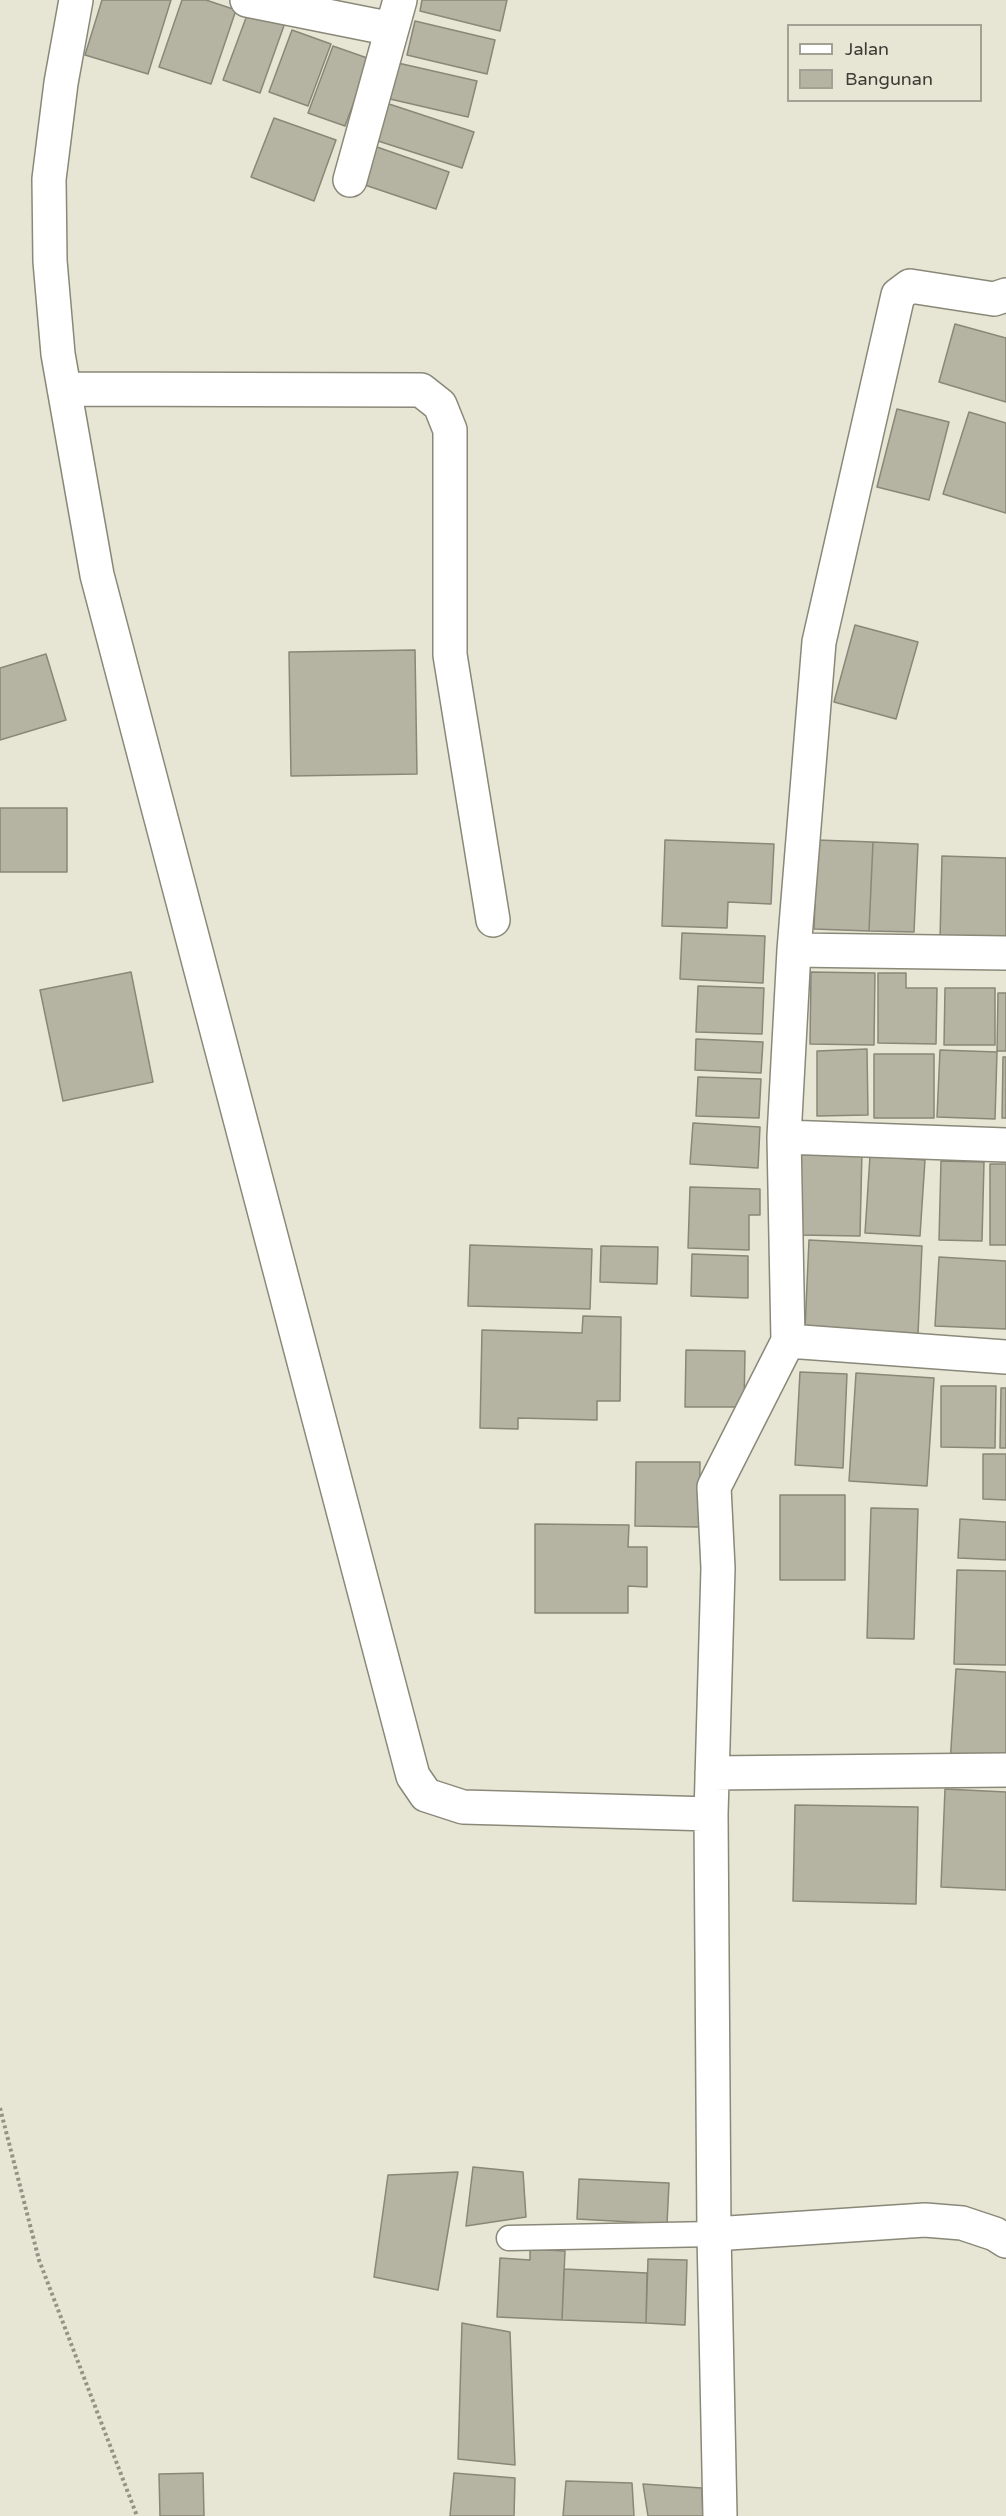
<!DOCTYPE html>
<style>
body{margin:0}
#map{position:relative;width:1006px;height:2516px;overflow:hidden;background:#e7e5d4;font-family:"Varela Round",sans-serif}
canvas{display:block}
.legend{position:absolute;left:787px;top:24px;width:195px;height:78px;box-sizing:border-box;background:#e7e5d4;border:2px solid #a3a194;margin:0;padding:8px 10px;list-style:none;font-size:18px;color:#3c3b34}
.legend li{display:flex;align-items:center;gap:12px;height:30px}
.legend b{width:30px;border:2px solid #a3a194}
</style>
<div id="map">
<canvas width="1006" height="2516"></canvas>
<ul class="legend">
<li><b style="height:8px;background:#fff"></b>Jalan</li>
<li><b style="height:16px;background:#b5b3a2"></b>Bangunan</li>
</ul>
</div>
<script>
const ctx = document.querySelector('canvas').getContext('2d');
ctx.lineJoin = 'round';
function fill(path, color) { ctx.fillStyle = color; ctx.fill(path, 'evenodd'); }
function strokePath(path, color, width, dash) { ctx.strokeStyle = color; ctx.lineWidth = width; ctx.lineCap = dash ? 'butt' : 'round'; ctx.setLineDash(dash || []); ctx.stroke(path); }
const building = new Path2D(`
 M102,0H171L148,74L85,55Z
 M182,0H206L236,10L211,84L159,67Z
 M422,0H507L500,31L420,11Z
 M250,7L286,20L260,93L223,80Z
 M415,21L495,40L487,74L407,55Z
 M292,30L331,44L308,106L269,92Z
 M333,46L370,59L345,126L308,113Z
 M398,63L477,81L468,117L390,99Z
 M386,103L474,132L462,168L375,140Z
 M274,118L336,140L314,201L251,177Z
 M374,146L449,172L436,209L362,184Z
 M955,324L1006,338V402L939,382Z
 M897,409L949,422L929,500L877,487Z
 M969,412L1006,423V513L943,494Z
 M855,625L918,642L896,719L834,702Z
 M415,650L417,774L291,776L289,652Z
 M46,654L66,720L0,740V668Z
 M0,808H67V872H0Z
 M665,840L774,844L771,904L728,902L727,928L662,926Z
 M817,840L873,842L869,931L814,929Z
 M873,842L918,844L914,932L869,931Z
 M942,856L1006,858V941L940,939Z
 M682,933L765,936L763,983L680,979Z
 M131,972L153,1082L63,1101L40,990Z
 M811,972L875,973L874,1045L810,1044Z
 M878,973H906V988H937L936,1044L878,1043Z
 M698,986L764,988L762,1034L696,1032Z
 M945,988H995V1045H944Z
 M998,993H1006V1051H997Z
 M696,1039L763,1042L761,1073L695,1070Z
 M867,1049L868,1115L817,1116V1051Z
 M940,1050L997,1052L995,1119L937,1117Z
 M874,1054H934V1118H874Z
 M1003,1057H1006V1118H1002Z
 M698,1077L761,1079L759,1118L696,1116Z
 M693,1123L760,1127L758,1168L690,1164Z
 M801,1149L862,1151L860,1236L799,1235Z
 M870,1156L925,1160L920,1236L865,1233Z
 M941,1161L984,1162L982,1241L939,1240Z
 M990,1164H1006V1245H990Z
 M690,1187L760,1189V1215H749V1250L688,1248Z
 M809,1240L922,1246L918,1334L805,1329Z
 M470,1245L592,1249L590,1309L468,1306Z
 M601,1246L658,1247L657,1284L600,1282Z
 M692,1254L748,1256V1298L691,1296Z
 M939,1257L1006,1261V1329L935,1326Z
 M583,1316L621,1317L620,1401H597V1420L518,1418V1429L480,1428L482,1330L582,1333Z
 M686,1350L745,1351L744,1407H685Z
 M800,1372L847,1374L843,1468L795,1465Z
 M856,1373L934,1378L927,1486L849,1481Z
 M941,1386H996L995,1448L941,1447Z
 M1001,1388H1006V1448H1000Z
 M983,1454H1006V1500L983,1499Z
 M636,1462H700L699,1527L635,1526Z
 M780,1495H845V1580H780Z
 M871,1508L918,1509L914,1639L867,1638Z
 M960,1519L1006,1522V1560L958,1558Z
 M535,1524L629,1525L628,1547H647V1587L628,1586V1613H535Z
 M957,1570L1006,1571V1665L954,1664Z
 M956,1669L1006,1672V1767L950,1764Z
 M945,1789L1006,1792V1890L941,1887Z
 M795,1805L918,1807L916,1904L793,1901Z
 M473,2167L523,2172L526,2217L466,2226Z
 M458,2172L438,2290L374,2277L388,2175Z
 M579,2179L669,2183L667,2224L577,2219Z
 M530,2249L565,2251L562,2320L497,2317L500,2258L530,2260Z
 M648,2259L687,2260L685,2325L646,2323Z
 M564,2269L647,2273L646,2323L562,2320Z
 M462,2323L510,2332L515,2465L458,2459Z
 M203,2473L204,2516H160L159,2474Z
 M454,2473L515,2478L514,2516H450Z
 M566,2481L632,2483L634,2516H563Z
 M643,2484L702,2488L703,2516H648Z`);
const path = new Path2D(`
 M0,2108L39,2260L137,2516`);
const service = new Path2D(`
 M509,2238L714,2234`);
const minor = new Path2D(`
 M76,0L61,83L49,179L50,261L58,354L97,575L413,1776L426,1795L463,1807L711,1814
 M247,0L392,29
 M350,180L400,0
 M64,389L421,390L440,405L450,430V655L493,920
 M794,950L1006,953
 M784,1137L1006,1145
 M788,1341L1006,1357
 M712,1773L1006,1770
 M714,2234L925,2220L962,2223L995,2234L1006,2241
 M720,2516L714,2234L711,1814L718,1568L714,1487L788,1341L784,1137L794,950L819,642L898,295L910,286L994,299L1006,295`);
fill(building, '#b5b3a2');
strokePath(building, '#898777', 1.5);
strokePath(service, '#8a8878', 27);
strokePath(minor, '#8a8878', 36);
strokePath(path, '#949386', 4, [3, 3]);
strokePath(service, '#fff', 24);
strokePath(minor, '#fff', 33);
</script>
